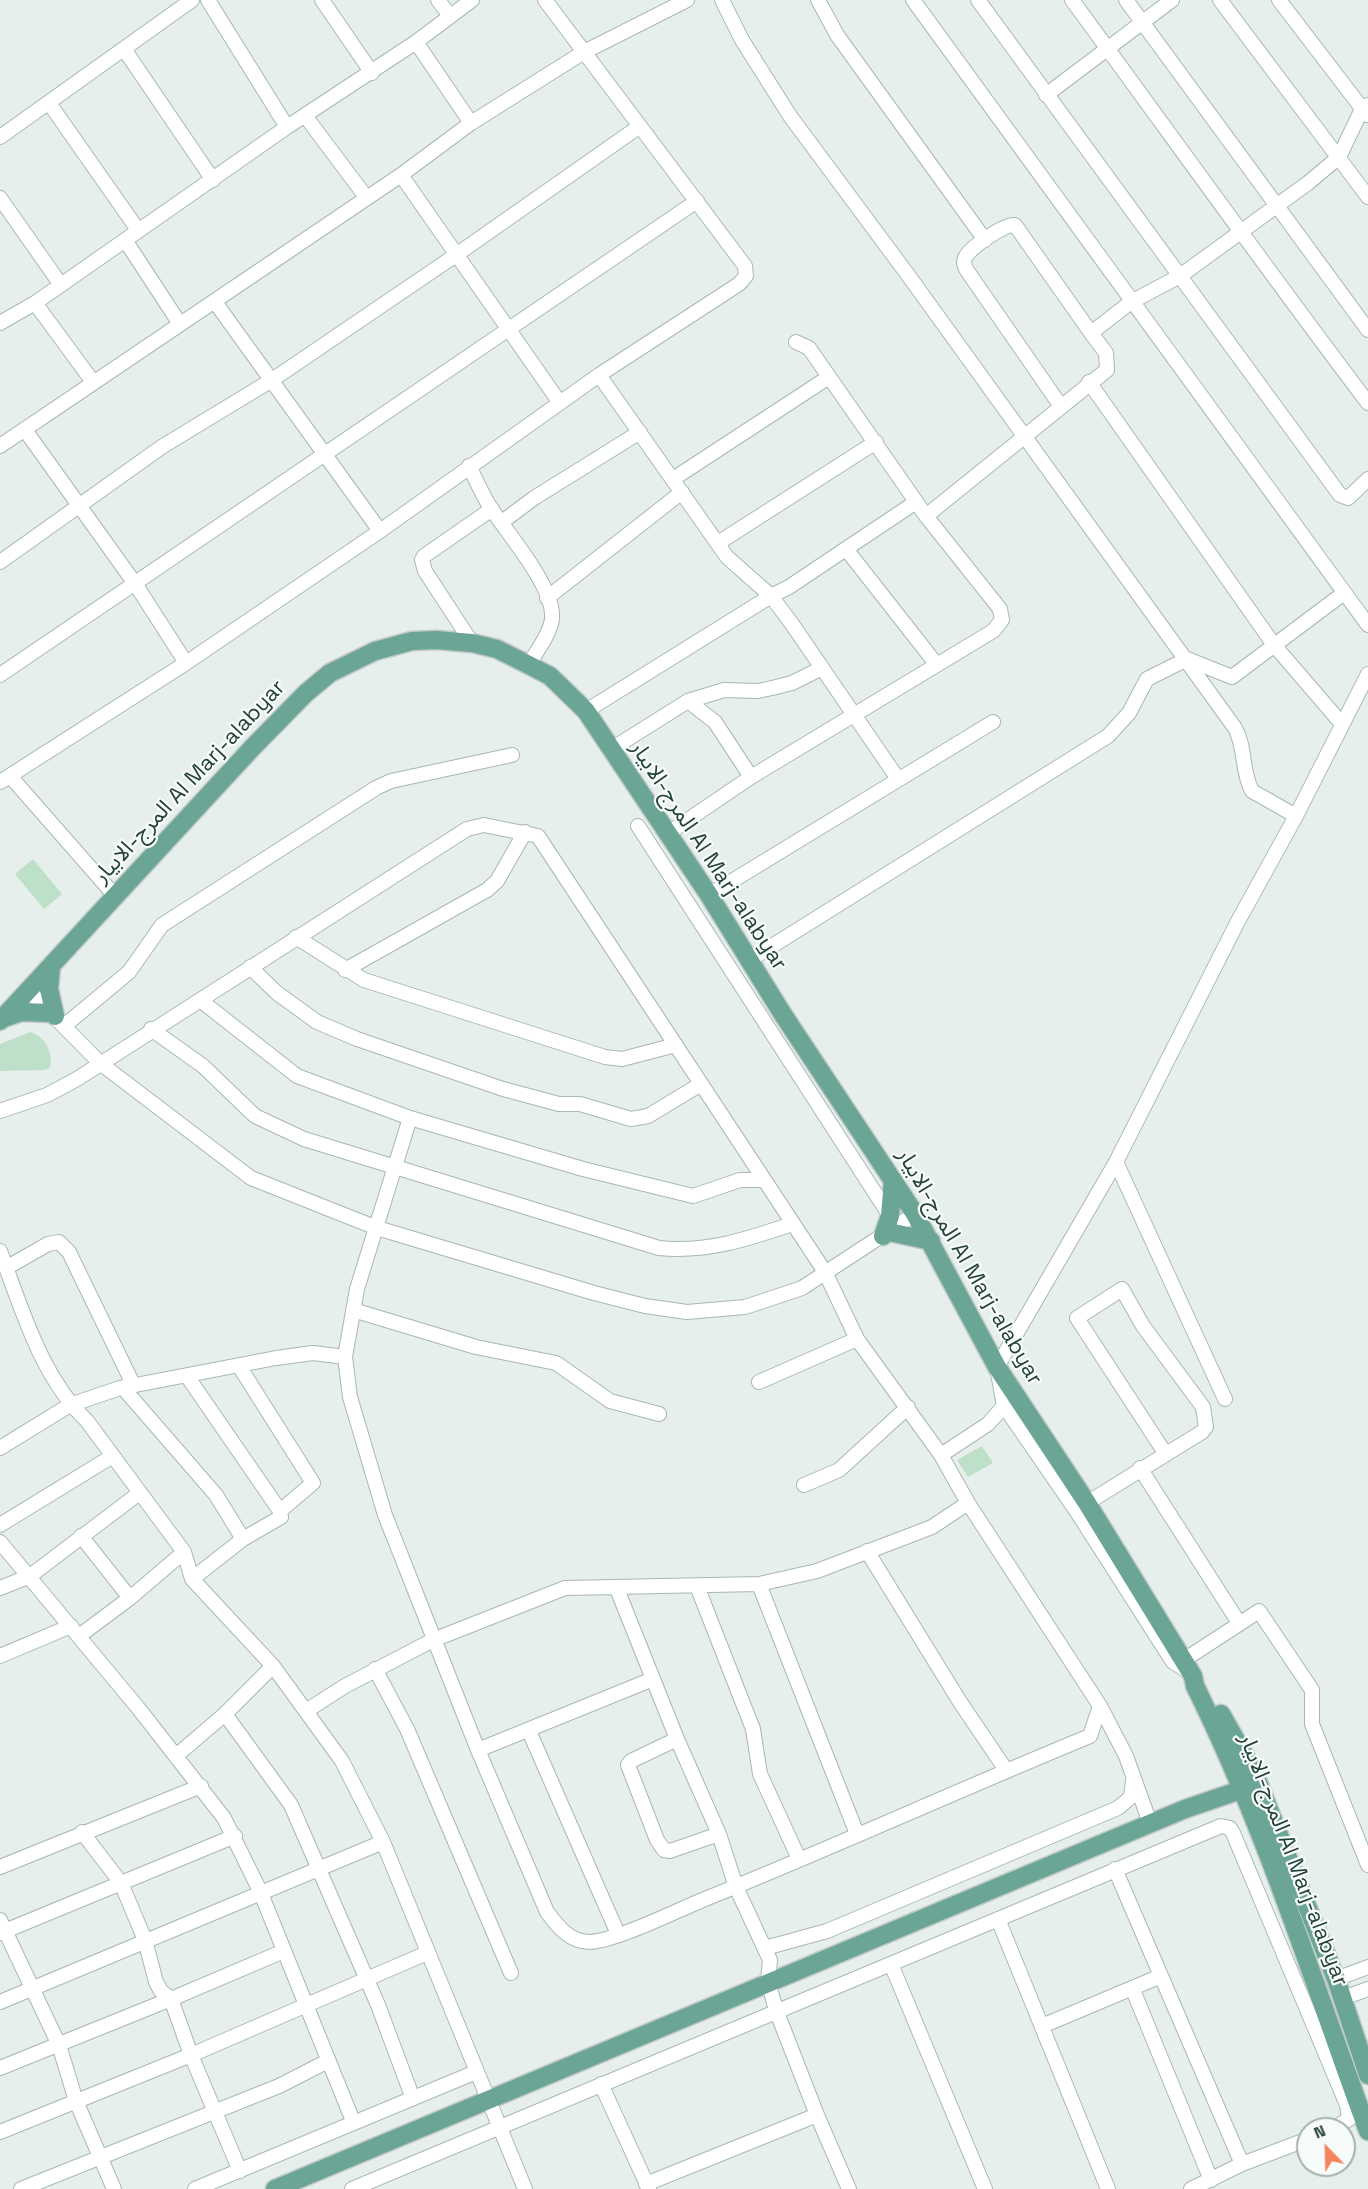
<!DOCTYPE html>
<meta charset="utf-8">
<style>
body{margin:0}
#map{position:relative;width:1368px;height:2189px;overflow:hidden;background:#e6efeb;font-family:"Space Grotesk",sans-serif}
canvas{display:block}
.north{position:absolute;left:1296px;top:2117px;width:60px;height:60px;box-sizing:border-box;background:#f7fbf9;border:2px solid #a3b1ad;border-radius:50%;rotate:337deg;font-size:16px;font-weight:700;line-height:24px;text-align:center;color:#24423a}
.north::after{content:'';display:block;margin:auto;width:21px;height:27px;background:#f4845f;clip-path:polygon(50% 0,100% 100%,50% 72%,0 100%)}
</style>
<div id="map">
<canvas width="1368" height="2189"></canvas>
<div class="north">N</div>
</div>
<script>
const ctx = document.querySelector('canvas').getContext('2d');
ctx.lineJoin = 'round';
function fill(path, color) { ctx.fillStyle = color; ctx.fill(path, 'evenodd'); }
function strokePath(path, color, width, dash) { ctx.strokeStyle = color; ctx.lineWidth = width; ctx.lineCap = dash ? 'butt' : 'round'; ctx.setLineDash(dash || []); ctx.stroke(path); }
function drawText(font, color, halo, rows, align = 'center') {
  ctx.font = font + ' "Space Grotesk","Noto Sans Arabic",sans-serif'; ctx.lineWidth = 4.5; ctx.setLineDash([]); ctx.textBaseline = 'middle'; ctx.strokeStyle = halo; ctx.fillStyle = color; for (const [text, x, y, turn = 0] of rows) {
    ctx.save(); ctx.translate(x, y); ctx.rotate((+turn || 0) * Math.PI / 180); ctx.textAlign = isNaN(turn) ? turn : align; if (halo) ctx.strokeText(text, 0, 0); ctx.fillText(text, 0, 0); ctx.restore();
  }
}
const green = new Path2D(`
 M33,859L62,894L44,909L15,874Z
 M30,1032C46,1037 53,1052 50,1068L45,1070L0,1071V1044Z
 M982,1446L993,1463L968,1477L957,1460Z`);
const minor = new Path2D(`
 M208,0L287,127
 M322,0L372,73
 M438,0L450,16
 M722,0L742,40L790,116L908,275L1235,728C1246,748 1241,770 1252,791L1296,816
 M818,0L837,35L985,240
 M913,0L1368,625
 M978,0L1340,495L1348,498L1368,479
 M1072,0C1171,135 1267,270 1368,403
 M1126,0L1368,330
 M1220,0L1368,197
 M1279,0L1367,115
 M416,42L471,123
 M124,49L213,180
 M1046,95L1172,0
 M49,103L138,230
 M306,117L366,197
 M0,137L192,0
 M401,175L560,403
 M0,198L61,285
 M125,240L180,324
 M215,302L380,531
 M35,303L93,382
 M0,323L35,303L287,127L416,42L472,0
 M599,375L727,557L771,596L792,624L898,779
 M1089,382L1274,645L1342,724
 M1060,405L968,272C965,268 963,263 965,258C968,249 1005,223 1015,225L1091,333
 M25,430L136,585L186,663
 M0,446L401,175L471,123L584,52L687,0
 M469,466C476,480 482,494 490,507C507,533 555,587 552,619C550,635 536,651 529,665
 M673,479L829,377
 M926,516L1107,370L1106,353L1091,333L1131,302L1180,276L1308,183L1339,157L1362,109L1368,105
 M502,522L534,498L640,432
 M718,543L876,442
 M846,549L937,665
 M0,562L163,446L272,380L456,255L640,126
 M547,598L682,492
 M472,643L425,571L422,560L424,556L492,509
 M0,675L697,201
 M688,701L724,690L758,691L772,688L792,683L822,668
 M586,711L771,596L789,587L916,502
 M610,750L688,701L715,722L751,777
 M10,776L116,897
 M0,782L186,663L380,531L599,375L739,284L746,276L745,266L545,0
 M638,826L890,1216
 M667,834L751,777L993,631L1002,620L1000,609L926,516L809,348L796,342
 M709,895L993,722
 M296,937L364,980L605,1057L622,1059L676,1045
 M748,961L1108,736L1129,713L1147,679L1187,659L1232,677L1344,593
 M250,967L277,993L317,1022L357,1039L503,1089L559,1104H580L631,1119L648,1116L701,1084
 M345,970L487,890L497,881L525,832
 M29,991L100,1063L251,1178L377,1228L594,1293L645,1306L687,1312L745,1307L802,1288L915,1214
 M200,1000L297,1076L410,1118L583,1169L693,1196L740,1180H763
 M64,1026L129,972L162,925L376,788L391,781L512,755
 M151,1029L203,1066L255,1116L304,1139L659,1248C706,1253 748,1239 792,1224
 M0,1111L47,1095L77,1079L467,829L484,825L538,836L825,1272L857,1339L941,1455L968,1503L1100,1706L1126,1756L1150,1823
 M410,1118L357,1289L345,1357L350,1397L385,1515L478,1750L547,1912C558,1927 570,1942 590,1942C616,1941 678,1910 705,1899C834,1847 961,1789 1090,1736L1100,1706
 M1116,1162L1225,1399
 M0,1251C22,1309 41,1377 87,1421L184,1552L192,1579L273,1666L342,1761L383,1842L525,2189
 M6,1268L48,1244L59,1242L69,1252L131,1380L124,1389L216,1495L243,1539L192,1579
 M353,1310L476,1347L556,1363L610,1401L659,1414
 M239,1366L313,1483L280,1511L281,1517L243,1539
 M187,1376L280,1511
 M759,1382L857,1339
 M1004,1406L1077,1512L1173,1662L1191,1673
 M0,1448L70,1405L120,1388L276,1358L313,1353L345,1357
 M941,1455L988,1424L1004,1406L997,1367L1116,1162L1237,923L1296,816L1368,674
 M1140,1468L1239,1623
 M804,1485L839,1470L908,1407
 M1087,1503L1202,1432L1206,1427L1203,1407L1143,1326L1122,1289L1077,1318L1165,1453
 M0,1525L111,1457
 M81,1536L130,1598
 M0,1542L139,1709L224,1818L260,1891L353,2121
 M867,1551L960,1702L1006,1770
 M759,1584L857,1834
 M697,1586L753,1729L760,1774L799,1859
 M0,1588L30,1576L138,1494
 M617,1589L677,1739L719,1834L736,1887L770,1960L768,1981L776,2010L817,2115L849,2189
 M79,1636L130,1598L184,1552
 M0,1656L71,1626
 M1184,1660L1259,1611L1312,1690V1724L1368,1865
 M375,1669L407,1729L511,1973
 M306,1711L345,1686L433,1640L565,1588L759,1584L817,1571L932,1527L968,1503
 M225,1714L291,1805L378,2005L412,2096
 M529,1731L618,1934
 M677,1739L631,1761L628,1765L657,1840L664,1850L670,1851L719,1834
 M478,1750L653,1679
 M177,1755L225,1714L273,1666
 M82,1832L121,1883L145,1940L156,1982L161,1991L171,1999L191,2055L240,2171
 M0,1867L201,1786
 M1115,1869L1242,2164
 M998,1919L1108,2189
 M0,1920L59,2045L76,2101L114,2189
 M0,1933L235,1836
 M765,1948L827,1931L1118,1808L1131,1797L1133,1781
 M891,1964L985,2189
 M1336,1979L1368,1967
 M1133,1990L1211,2180
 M1343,1998L1368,1989
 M0,2002L383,1842
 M1042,2026L1161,1976
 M0,2068L171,1999L284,1951
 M601,2084L649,2189
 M0,2132L191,2055L427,1953
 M646,2184L817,2115
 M21,2189L279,2086L328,2061
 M195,2189L476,2072
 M352,2189L1221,1826L1230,1828L1233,1833L1347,2105L1349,2119L1333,2129
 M1191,2189L1242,2164L1308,2139`);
const major = new Path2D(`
 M51,967L49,989L55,1016
 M4,1018L21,1012L51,1013
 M0,1021L252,748L306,693L330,673L375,651L412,641L436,640L472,643L497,649L529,665L550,676L586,711L709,895L782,1013L915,1214L997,1367L1087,1503L1193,1676L1195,1686C1266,1829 1313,1982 1368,2131
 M889,1232L931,1241
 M883,1236L890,1216L893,1180
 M1221,1714L1254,1772L1336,1979L1368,2075
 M275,2189L1185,1809L1258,1784`);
const streetNames = [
 ["المرج-الابيار Al Marj-alabyar",190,782,-47],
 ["المرج-الابيار Al Marj-alabyar",708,856,57],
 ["المرج-الابيار Al Marj-alabyar",969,1267,60],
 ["المرج-الابيار Al Marj-alabyar",1293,1860,69]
];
fill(green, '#bfe0c8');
strokePath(minor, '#a8b8b2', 16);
strokePath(major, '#c2cac8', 21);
strokePath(minor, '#fff', 14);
strokePath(major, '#6aa596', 18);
drawText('22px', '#24423a', '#f7fbf9', streetNames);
</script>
